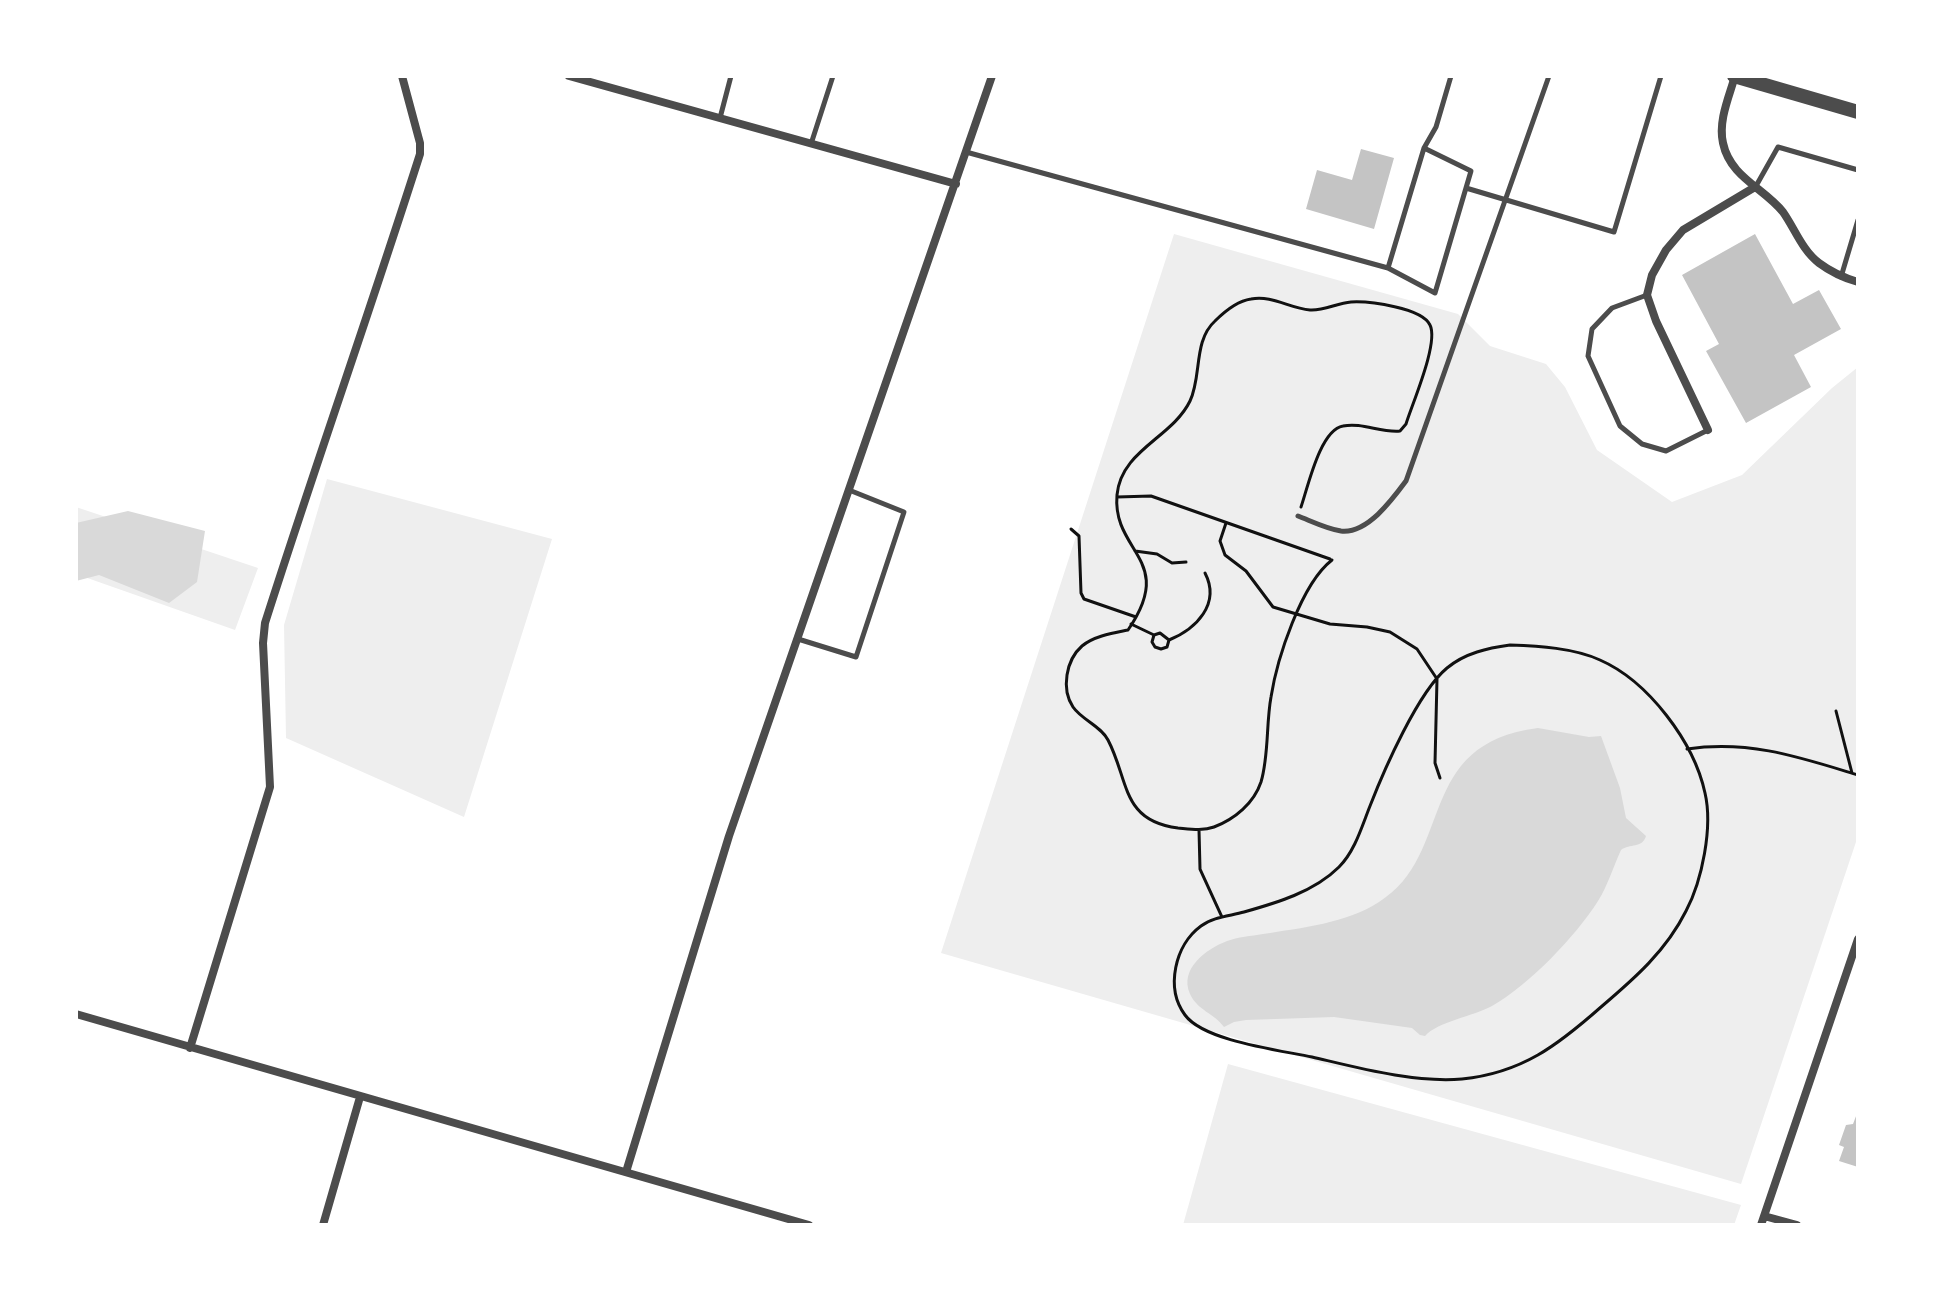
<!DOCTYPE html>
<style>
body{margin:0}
#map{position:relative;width:1934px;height:1301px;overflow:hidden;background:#fff;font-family:Georgia,serif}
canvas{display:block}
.frame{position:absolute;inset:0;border:78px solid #fff;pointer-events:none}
</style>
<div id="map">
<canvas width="1934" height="1301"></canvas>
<div class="frame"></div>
</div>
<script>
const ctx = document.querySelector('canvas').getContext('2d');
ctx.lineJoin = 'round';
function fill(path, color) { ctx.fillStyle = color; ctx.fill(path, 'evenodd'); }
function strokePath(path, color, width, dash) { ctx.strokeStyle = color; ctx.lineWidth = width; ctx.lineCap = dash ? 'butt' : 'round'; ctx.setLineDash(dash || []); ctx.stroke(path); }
const green = new Path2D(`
 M1174,234L1458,314L1490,346L1546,364L1565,387L1597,450L1672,502L1742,475L1832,388L1858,367V836L1741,1184L941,953Z
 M327,479L552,539L464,817L286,738L284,625Z
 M76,507L258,568L235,630L76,574Z
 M1228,1064L1741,1205L1734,1225H1183Z`);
const water = new Path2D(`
 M128,511L205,531L197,582L169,603L99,575L76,581V523Z
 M1538,728L1589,737L1601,736L1620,788L1626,818L1646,836C1642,849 1630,843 1621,850C1613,867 1608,885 1598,901C1575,937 1529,985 1492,1006C1474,1016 1437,1022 1425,1036L1420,1035L1412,1028L1334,1017L1246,1020L1234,1022L1224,1027C1215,1014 1197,1010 1190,994C1179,969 1206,949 1227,941C1238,937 1251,936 1263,934C1301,928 1347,923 1379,902C1456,854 1413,744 1538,728Z`);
const building = new Path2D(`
 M1361,149L1394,158L1374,229L1306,209L1317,170L1352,180Z
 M1755,234L1793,304L1819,290L1841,329L1794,355L1811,387L1746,423L1706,351L1719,344L1682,275Z
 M1858,1111V1167L1839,1161L1844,1147L1839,1145L1846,1125L1853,1124Z`);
const path = new Path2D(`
 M1117,497L1151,496L1330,559
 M1301,507C1308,487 1320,430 1343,426C1362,422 1381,433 1400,431L1406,424C1412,404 1439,343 1430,325C1422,308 1370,301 1351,302C1337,303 1324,311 1310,310C1289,308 1272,295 1251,299C1237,301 1225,311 1215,321C1193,341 1202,376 1190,401C1172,438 1121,450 1117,495C1112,553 1177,559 1128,630C1113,633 1094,636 1082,646C1066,660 1061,689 1073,707C1082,720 1101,726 1108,740C1129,780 1121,821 1178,828C1190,829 1203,831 1214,827C1235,819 1254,803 1261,782C1269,755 1266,724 1271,697C1277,659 1301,584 1332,560
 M1226,523L1220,541L1225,555L1246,571L1273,607L1330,624L1367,627L1390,632L1417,649L1437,679L1435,763L1440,778
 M1071,529L1079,536L1081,593L1084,599L1136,617
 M1135,551L1157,554L1172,563L1186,562
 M1131,624L1154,635L1152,642L1155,647L1161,649L1167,647L1169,640L1160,633L1154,635
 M1169,640C1196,629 1221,604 1205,573
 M1510,645C1539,646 1574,648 1600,660C1648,681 1694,742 1705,793C1713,827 1702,881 1686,911C1666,951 1635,978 1601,1007C1558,1045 1522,1073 1462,1079C1414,1083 1359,1068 1312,1057C1279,1050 1204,1041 1185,1015C1165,988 1175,945 1201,926C1213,917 1230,916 1244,912C1276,903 1314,892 1339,867C1355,851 1362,826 1370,806C1384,770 1418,692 1447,668C1465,653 1488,648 1510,645Z
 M1836,711L1852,773
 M1687,749C1750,740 1799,757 1858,775
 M1199,830L1200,869L1222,917`);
const service = new Path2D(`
 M720,118L731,76
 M811,144L833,76
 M966,152L1388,268L1435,293L1471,171L1424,148
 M1756,186L1778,147L1858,170
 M1466,188L1614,232L1661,76
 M1388,268L1424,148L1436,127L1451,76
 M1841,277L1858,220
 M1647,295L1612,308L1592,329L1588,356L1620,426L1642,444L1666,451L1708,430
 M1298,516C1311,521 1327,529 1341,531C1367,534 1392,500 1406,481L1549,76
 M798,639L856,657L904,512L849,490`);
const minor = new Path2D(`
 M569,76L956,184
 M1735,76C1729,97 1718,121 1723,143C1730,177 1764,188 1783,212C1795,229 1802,250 1819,263C1831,272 1844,278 1858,282
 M1708,430L1656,321L1647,295L1652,275L1666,250L1683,230L1755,187
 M76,1014L809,1225
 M190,1048L270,787L263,643L265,623C315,466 370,311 420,154V143L402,76
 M626,1172L729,836L992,76
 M1764,1216L1797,1225
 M323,1225L360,1097
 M1761,1225L1858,939`);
const tertiary = new Path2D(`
 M1734,76L1858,112`);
fill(green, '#eee');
fill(water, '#d9d9d9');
fill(building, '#c4c4c4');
strokePath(path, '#111', 3);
strokePath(service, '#4c4c4c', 5);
strokePath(minor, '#4c4c4c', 8);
strokePath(tertiary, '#4c4c4c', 14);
</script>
